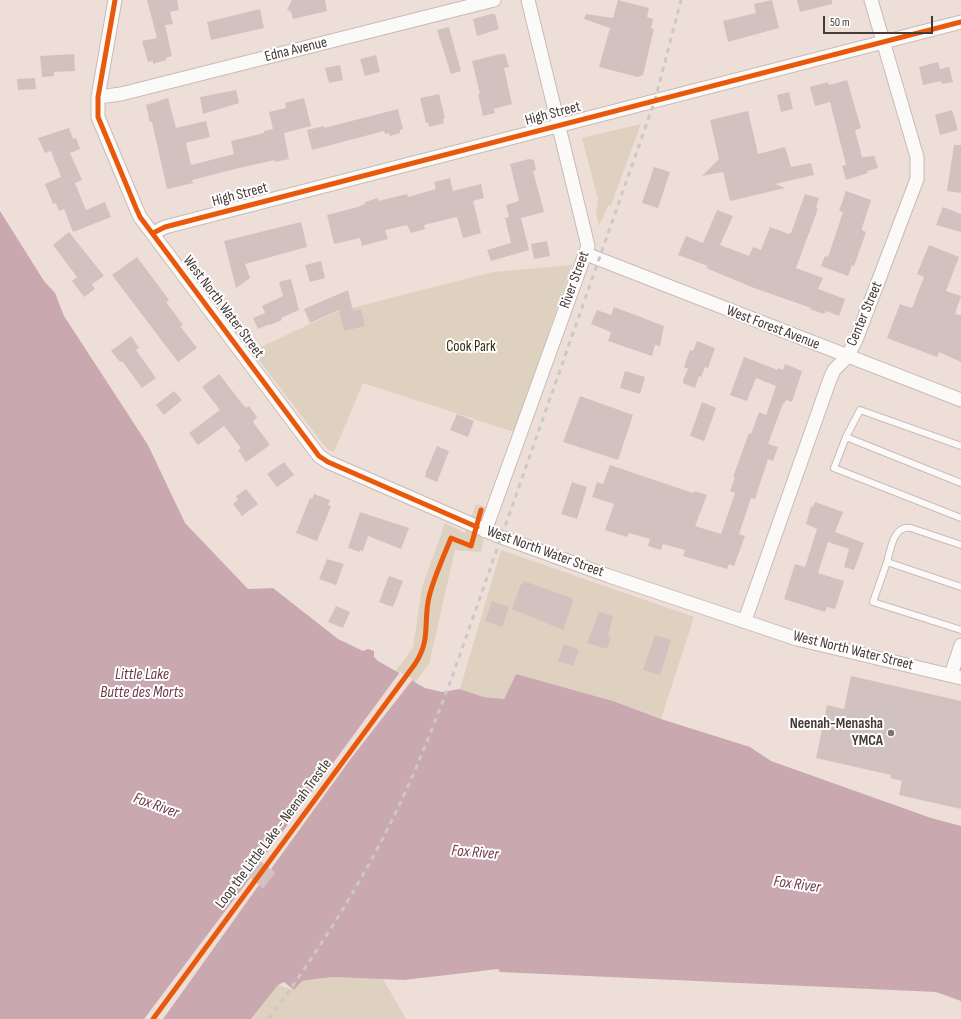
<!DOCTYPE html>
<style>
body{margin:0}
#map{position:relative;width:961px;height:1019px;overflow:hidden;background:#edded8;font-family:"Sofia Sans Condensed",sans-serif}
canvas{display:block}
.scale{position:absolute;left:823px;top:16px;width:110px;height:18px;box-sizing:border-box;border:2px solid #453a36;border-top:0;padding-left:5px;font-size:12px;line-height:14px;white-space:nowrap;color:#453a36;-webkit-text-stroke:3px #fff;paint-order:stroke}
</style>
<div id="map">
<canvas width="961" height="1019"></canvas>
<div class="scale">50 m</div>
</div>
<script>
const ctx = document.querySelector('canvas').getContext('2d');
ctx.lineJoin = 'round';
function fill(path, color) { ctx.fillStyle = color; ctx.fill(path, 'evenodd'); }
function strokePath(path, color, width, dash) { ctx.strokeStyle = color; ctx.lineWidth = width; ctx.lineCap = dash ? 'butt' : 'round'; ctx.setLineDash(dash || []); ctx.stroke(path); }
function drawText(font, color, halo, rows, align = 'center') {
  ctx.font = font + ' "Sofia Sans Condensed",sans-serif'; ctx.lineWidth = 4; ctx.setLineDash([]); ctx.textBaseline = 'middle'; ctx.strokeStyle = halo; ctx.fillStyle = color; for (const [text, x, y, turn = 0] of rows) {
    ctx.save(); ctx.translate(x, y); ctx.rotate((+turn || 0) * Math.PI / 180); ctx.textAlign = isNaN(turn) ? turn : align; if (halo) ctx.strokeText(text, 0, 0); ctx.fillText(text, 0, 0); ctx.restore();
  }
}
const green = new Path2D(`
 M641,124L611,205L608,206L599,226L596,213L598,199L582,138Z
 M572,265L514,432L363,383L334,452L327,449L252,351L336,312L493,272Z
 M476,504L489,508L481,552L455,550L429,664L157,1019H131L413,648L422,587L445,523L465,533Z
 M501,550L694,617L661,719L613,701L516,674L504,699L484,697L460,689Z
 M333,977L383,979L406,1019H251L278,985L294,990L302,981Z`);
const water = new Path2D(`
 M0,211L44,281L55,293L64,316L148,445L185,523L248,589L273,588L338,639L363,651L368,649L374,651V657L378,661L425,688L442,692L460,689L484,697L504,699L516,674L613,701L661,719L750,747L771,761L931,818L961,826V1001L936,992L500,972L498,969L404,980L333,977L316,979L302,981L294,990L284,982L278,985L251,1019H0Z`);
const pier = new Path2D(`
 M400,672L413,679L352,757L271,869L275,873L263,888L259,885L163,1019H144L250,878L246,874L258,859L261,861Z`);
const building = new Path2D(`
 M147,0H177L179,10L170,12L173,24L165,25L172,56L166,58V60L153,64V61L148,62L142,41L157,38Z
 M292,0H325L327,11L293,19L291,12L287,10Z
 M618,0L649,8L647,17L653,19L651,28L654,29L643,75L638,77L599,67L610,28L584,19L586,14L613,18Z
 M772,0L779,28L728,42L723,21L756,13L754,4Z
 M797,0H832V4L800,12Z
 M260,9L264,28L211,40L207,22Z
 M491,14H495L499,29L477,36L473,19Z
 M449,27L461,71L451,74L437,30Z
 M74,54L75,71L54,72V76L42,77L40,56Z
 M500,54H505L509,67L504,68L512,104L494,109L495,113L483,116L478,94H480L472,61Z
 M376,55L380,72L365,76L360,59Z
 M938,62L940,69L949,67L953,82L942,84L941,81L923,85L919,67Z
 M340,65L343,80L329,83L325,68Z
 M35,78L36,89L18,90L17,79Z
 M847,80L861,128L855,130L862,157L874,156L878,168L867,171L868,173L846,180L842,166L846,165L830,102L815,106L810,87L828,82L829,85Z
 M236,90L239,103L203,114L200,97Z
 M789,92L793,109L781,112L777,95Z
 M439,94L445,118L443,119L444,123L429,127L428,122L426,123L420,98Z
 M168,98L176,128L206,121L210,137L186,143L191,165L234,154L231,141L264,133V131L273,129L269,112L286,108L285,103L304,98L311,126L284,133L289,159L275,162V160L239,168L192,180L193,183L167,189L152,122H150L146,105Z
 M398,109L403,129L400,130V133L390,136L389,133L385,134L384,131L312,150L307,130L324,126V128Z
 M952,110L958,130L940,135L935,115Z
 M748,111L758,154L785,147L791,167L811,163L814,175L775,184L785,188L730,201L723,172L702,176L719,159L710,120Z
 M69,128L73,139L76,138L80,149L70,153L82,180L75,183L86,210L105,202L111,217L73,232L64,209L59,211L56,203L53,204L45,184L61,177L51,151L45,153L38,138Z
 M954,145H961V193L947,191Z
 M529,159L534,160L536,170L533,171L544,212L521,218L529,250L491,261L487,250L511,243L505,218L509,217L506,205L519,201L510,164Z
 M654,167L670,172L658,208L642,203Z
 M450,178L453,191L481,184L484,198L473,201L481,233L463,238L457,217L424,225L425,229L411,233L407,225L385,230L388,239L362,246L360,238L334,244L327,215L358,207L365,204V202L378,198V201L407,194L408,197L436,189L434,182Z
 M846,191L871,200L862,228V230L866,232L854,266L852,265L848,276L821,266L825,256L828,257L843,212L839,211Z
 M805,194L819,198L816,208L818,209L796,268L823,278L818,289L845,299L839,316L826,311L824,314L810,309L811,308L754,288L706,268L708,266L678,255L686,236L703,243L717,210L733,216L720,245L749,256L753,247L761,250L770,227L789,234L791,233Z
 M943,207L961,214V232L936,225Z
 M301,222L307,247L245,264L250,278L236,288L224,241Z
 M69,232L104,276L92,284L95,289L84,297L72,281L77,277L53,245Z
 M547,241L550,256L534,259L531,244Z
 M929,245L959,257L946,291L961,296L955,314L961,315V362L939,352L937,357L887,338L900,304L912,308L924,277L917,274Z
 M137,257L169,300L166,302L183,325L180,326L197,348L178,362L112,275Z
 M321,261L325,278L310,282L305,265Z
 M291,279L299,310L281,318L282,320L270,325V324L258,329L253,318L265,313L262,306L283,296L279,282Z
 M348,290L353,311L361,309L365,326L344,331L339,310L310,323L304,309Z
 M614,307L664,326L660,346L655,345L652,356L608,341L611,332L591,324L597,310L611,315Z
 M131,336L139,348L136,350L156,378L142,388L122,361L120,362L111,351Z
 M697,341L715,348L708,368L705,367L701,377L699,376L695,388L683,383V380L688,369L684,367L690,350L693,351Z
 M744,357L778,370V368L783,370L785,364L802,371L792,402L786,400L784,404L783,403L768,444L778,447L773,461L768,459L755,499L751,498L739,534L745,536L734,566L729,564L727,569L683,556L685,550L663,544L661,550L648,546L650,539L629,533L627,537L605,530L614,504L592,497L597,482L603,484L610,465L693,493L694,491L707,495L695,526L721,534L735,493L730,491L735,477H733L749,433L751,434L759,412L766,415L776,386L756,378L747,401L730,395Z
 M625,371L645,377L640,394L620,388Z
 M219,374L244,406L246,408L249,406L257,417L253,422L270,445L246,462L238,450L241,448L224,426L198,445L189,433L220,410L202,387Z
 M174,391L182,400L164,415L156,405Z
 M580,396L633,415L618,460L563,442Z
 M702,402L716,408L704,441L690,436Z
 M457,414L474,421L468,437L450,430Z
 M437,446L449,451L437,482L425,477L426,474H425Z
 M284,462L294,475L277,487L267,474Z
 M572,482L587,487L577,519L561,514Z
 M246,489L258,504L242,516L233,504L238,500L236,496Z
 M314,494L330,500L328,505L331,506L317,541L296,533L310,498L312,499Z
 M815,502L843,512L835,532L864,543L854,570L844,567L849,549L828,542L818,573L844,581L835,609L827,607L825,612L784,599L795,564L805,567L817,529L806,524L811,506L813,507Z
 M360,512L409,528L401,549L368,536L363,551L360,550V552L348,548Z
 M327,559L344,564L336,585L319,579Z
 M389,576L403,581L393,607L379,602Z
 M524,581L574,599L563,630L512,609L521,584L522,585Z
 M492,601L509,607L502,627L485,621Z
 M336,606L350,612L343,628L328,622Z
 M599,612L613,616L608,636L611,637L607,649L587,643Z
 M655,635L671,640L660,675L643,670Z
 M564,644L579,650L573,666L558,661Z
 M851,676L961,701V809L899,795L902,781L890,778L891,775L816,758L827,705L844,709Z
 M258,859L275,873L263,888L246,874Z`);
const lane = new Path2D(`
 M846,437L834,468L961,518
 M961,446L860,410L846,437L961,483
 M887,562C891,549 893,525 911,528L961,545
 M961,587L887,562L873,602L961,630`);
const street = new Path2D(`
 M115,0L98,97V117L136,208L140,217L319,456L328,462L501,537L609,576L797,639L961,678
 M98,97L121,94L494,0
 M153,233L165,227L961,22
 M586,254L961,400
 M485,531L588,246L528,0
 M745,620L830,379L834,370L847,357L856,340L917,179V157L871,0
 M951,675L961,645`);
const rail = new Path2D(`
 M269,1019C314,957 355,894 389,826C413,779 432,729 451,680L655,100L681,0`);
const cycleway = new Path2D(`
 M115,0L98,97V117L136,208L140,217L319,456L328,462L477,527
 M153,233L165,227L961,22
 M153,1019L415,664C430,641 424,627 428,602C431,583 444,556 451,538L471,546L481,510`);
const markers = [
 [891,733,4,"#80736f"]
];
const streetNames = [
 ["Edna Avenue",296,50,-14],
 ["High Street",553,114,-15],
 ["High Street",240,195,-15],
 ["River Street",575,280,-70],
 ["West North Water Street",223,307,53],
 ["Center Street",865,314,-67],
 ["West Forest Avenue",773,328,21],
 ["West North Water Street",545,552,20],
 ["West North Water Street",853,651,14],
 ["Loop the Little Lake - Neenah Trestle",274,834,-53]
];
const parkNames = [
 ["Cook Park",471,347]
];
const poiNames = [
 ["Neenah-Menasha",883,724],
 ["YMCA",883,741]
];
const waterNames = [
 ["Little Lake",142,675],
 ["Butte des Morts",142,693],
 ["Fox River",156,806,20],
 ["Fox River",475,853,5],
 ["Fox River",797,885,8]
];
fill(green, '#ded1bf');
fill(water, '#c9a9af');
fill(pier, '#edded8');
fill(building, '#d1c2bf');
strokePath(lane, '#c7bbb6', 8);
strokePath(street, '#c7bbb6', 15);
strokePath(lane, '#fcfaf9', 6);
strokePath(street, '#fcfaf9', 13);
strokePath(rail, '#ccc8c7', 3, [5, 5]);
strokePath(cycleway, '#e8590c', 5);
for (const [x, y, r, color] of markers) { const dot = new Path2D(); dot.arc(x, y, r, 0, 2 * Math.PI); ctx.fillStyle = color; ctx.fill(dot); strokePath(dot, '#fff', 1.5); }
drawText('15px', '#453a36', '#fff', streetNames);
drawText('15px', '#352a0c', '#fff', parkNames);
drawText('bold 15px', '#453a36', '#fff', poiNames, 'right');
drawText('italic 16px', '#6e384b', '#fff', waterNames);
</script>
